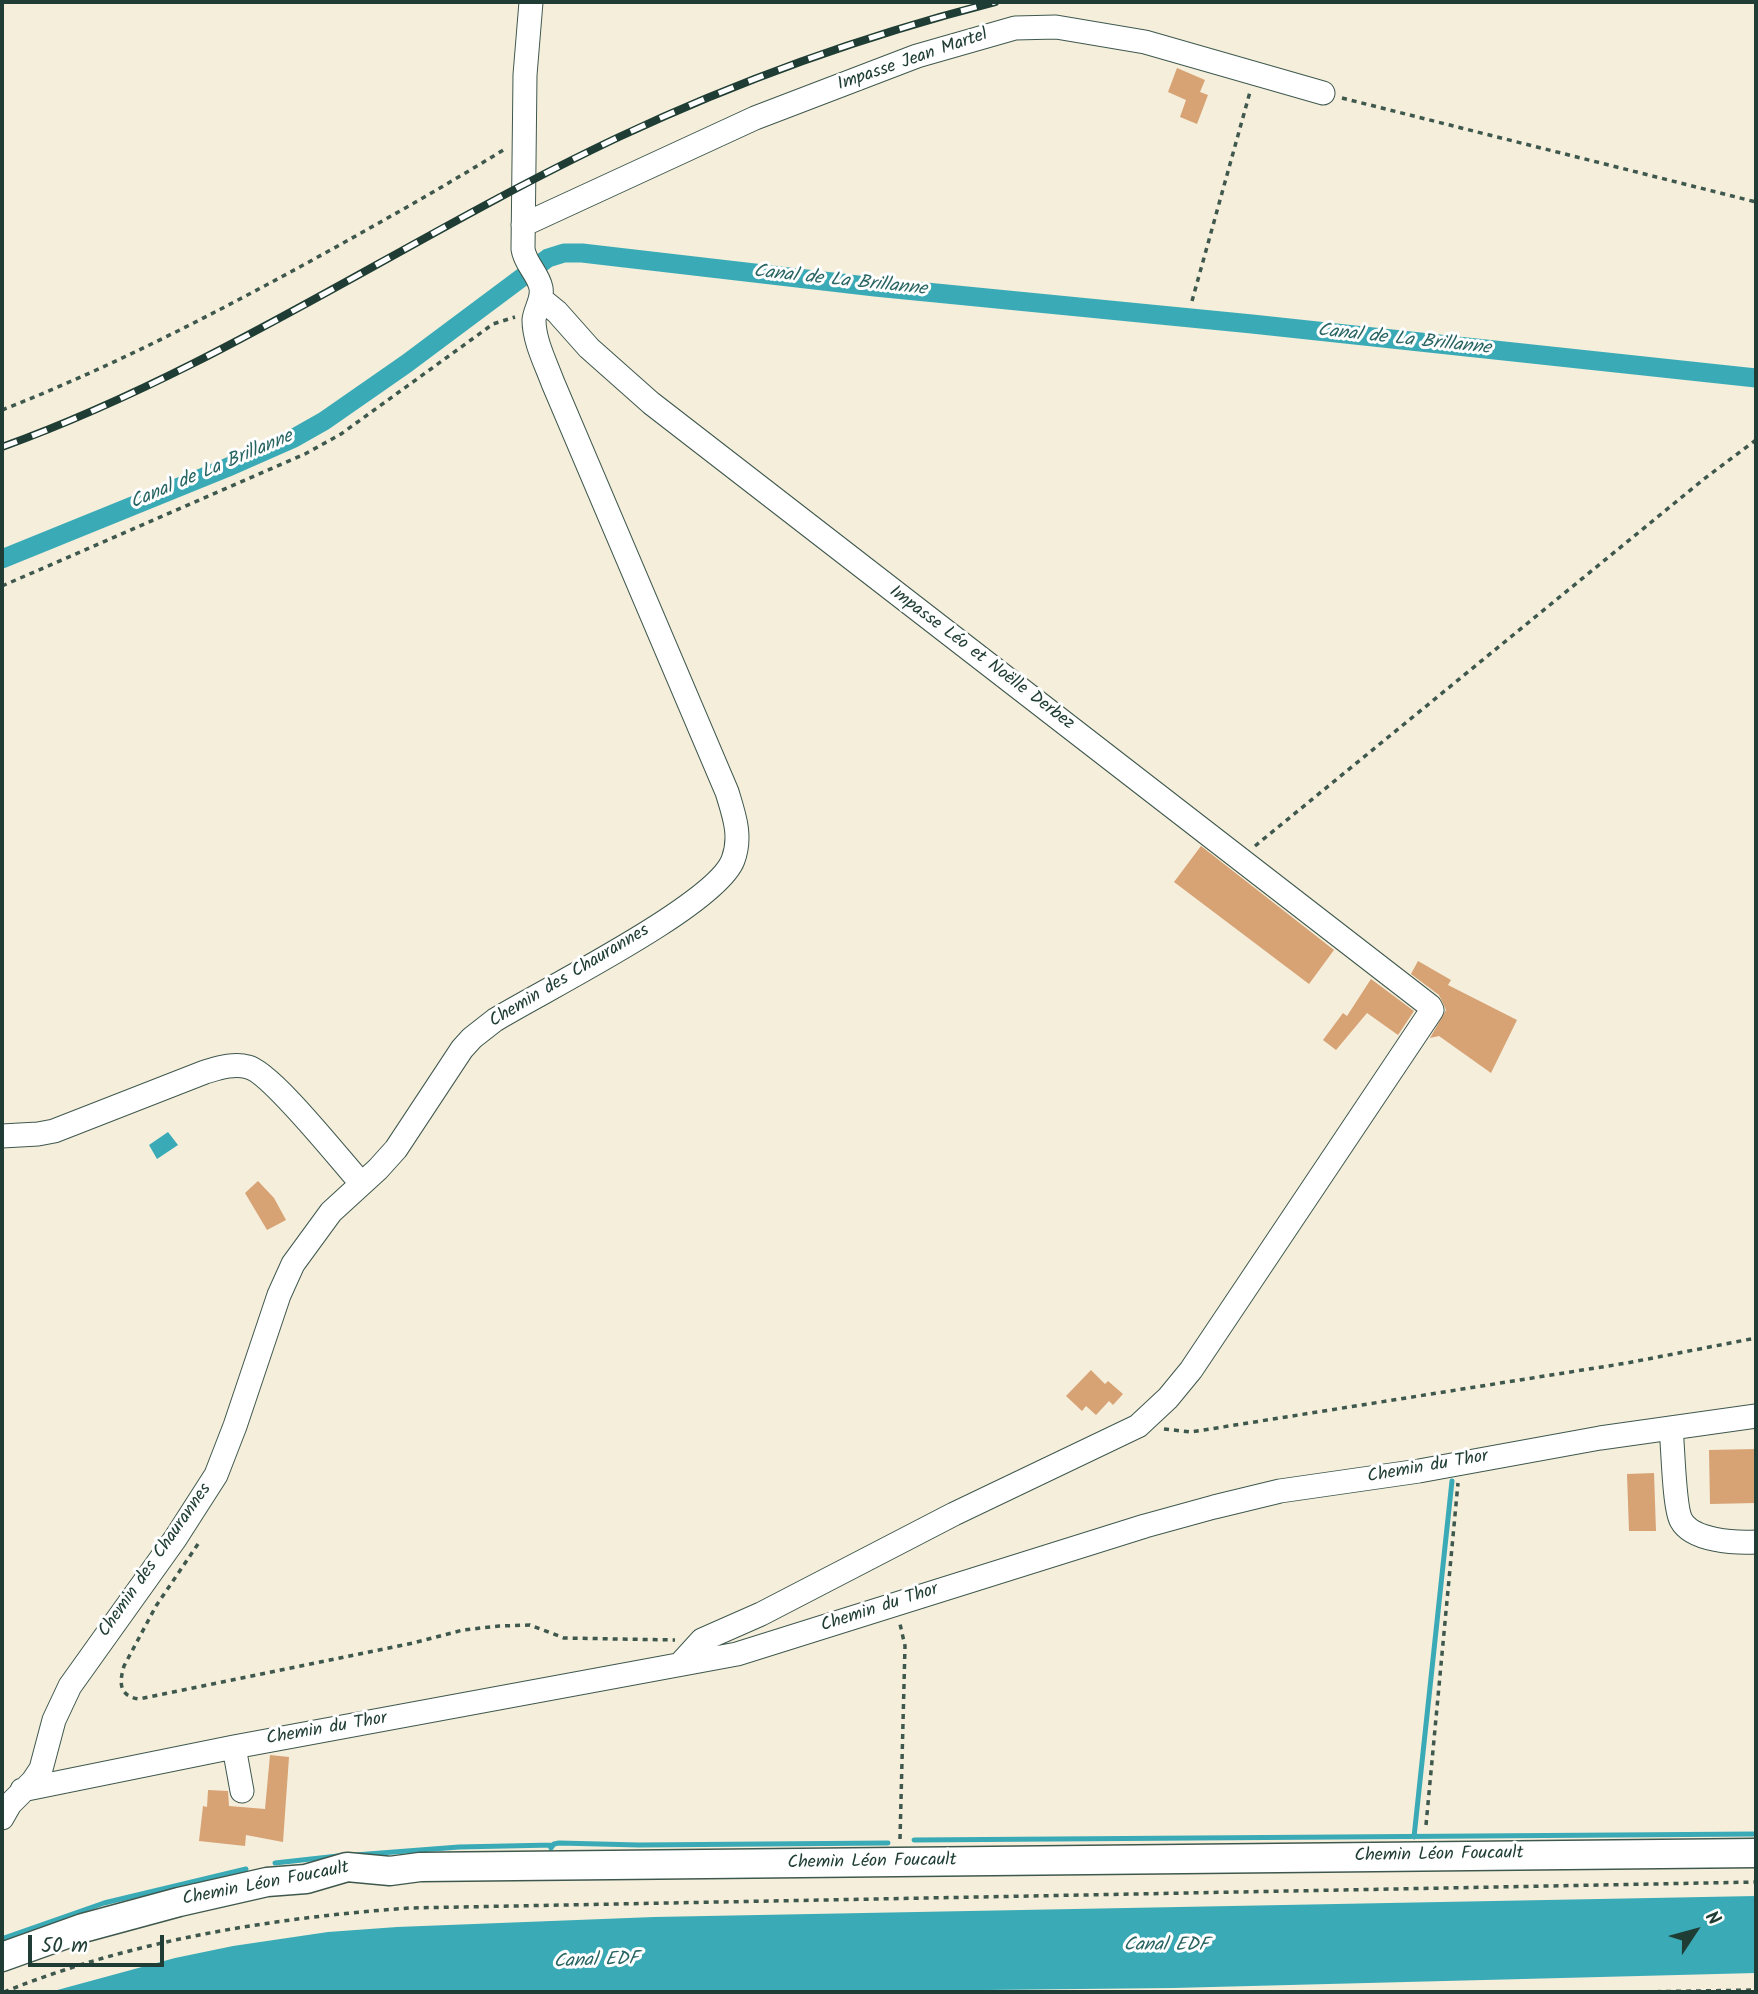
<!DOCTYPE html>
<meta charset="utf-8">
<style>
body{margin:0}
#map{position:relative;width:1758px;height:1994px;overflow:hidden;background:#f5eedb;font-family:Kalam,sans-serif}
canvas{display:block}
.frame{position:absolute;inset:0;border:4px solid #1f3d34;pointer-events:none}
.north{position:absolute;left:1660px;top:1896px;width:70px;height:70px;-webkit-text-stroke:5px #fff;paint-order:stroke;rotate:54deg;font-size:19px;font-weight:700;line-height:28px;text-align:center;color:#1f3d34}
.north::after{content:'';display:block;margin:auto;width:24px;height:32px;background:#1f3d34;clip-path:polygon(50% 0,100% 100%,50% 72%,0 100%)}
.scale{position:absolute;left:28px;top:1935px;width:136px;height:32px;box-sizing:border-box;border:4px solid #1f3d34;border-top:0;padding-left:9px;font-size:21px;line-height:24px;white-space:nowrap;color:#1f3d34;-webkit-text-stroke:5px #fff;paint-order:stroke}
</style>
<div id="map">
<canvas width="1758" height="1994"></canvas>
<div class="frame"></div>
<div class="north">N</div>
<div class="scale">50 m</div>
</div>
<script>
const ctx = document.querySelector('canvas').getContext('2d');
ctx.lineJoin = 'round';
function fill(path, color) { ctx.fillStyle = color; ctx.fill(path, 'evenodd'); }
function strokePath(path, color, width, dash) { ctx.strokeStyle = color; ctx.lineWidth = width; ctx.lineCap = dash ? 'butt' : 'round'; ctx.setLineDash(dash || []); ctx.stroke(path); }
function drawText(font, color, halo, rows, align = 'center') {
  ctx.font = font + ' Kalam,sans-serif'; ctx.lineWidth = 6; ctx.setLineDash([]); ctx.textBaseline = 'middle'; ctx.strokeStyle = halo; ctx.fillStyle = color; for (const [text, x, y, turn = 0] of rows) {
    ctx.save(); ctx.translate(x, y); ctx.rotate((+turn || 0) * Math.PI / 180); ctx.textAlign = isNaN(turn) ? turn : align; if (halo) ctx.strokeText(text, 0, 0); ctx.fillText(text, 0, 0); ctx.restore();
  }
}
const water = new Path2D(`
 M168,1132L178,1145L157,1159L149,1145Z
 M1756,1896V1973L1173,1988L801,1992H50L175,1958L233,1946L328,1932L397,1927L654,1917Z`);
const stream = new Path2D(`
 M1414,1837L1452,1481
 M914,1840L1756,1834
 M551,1848L554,1844L559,1843L639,1845L888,1843
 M355,1855L459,1847L553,1845
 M275,1863L338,1856
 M4,1938L104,1903L246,1869`);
const canal = new Path2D(`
 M2,559L226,468L294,438L324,421L406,364L548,258L564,253H582L875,287L1252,324L1756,378`);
const building = new Path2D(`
 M1177,68L1205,80L1200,92L1208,95L1197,124L1180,117L1186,100L1168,92Z
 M1201,846L1334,950L1309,984L1174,882Z
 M1418,961L1451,980L1448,985L1517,1020L1491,1073L1439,1036L1430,1038L1446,1010L1439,995L1411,974Z
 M1371,979L1414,1011L1398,1035L1367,1013L1336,1050L1323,1040L1343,1013L1347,1016Z
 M258,1181L274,1198L286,1220L267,1230L245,1193Z
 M1091,1370L1105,1384L1108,1381L1123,1394L1113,1405L1109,1401L1096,1415L1086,1406L1082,1411L1066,1396Z
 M1756,1449V1503L1710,1504L1709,1450Z
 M1654,1473L1656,1531H1629L1627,1474Z
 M270,1755L289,1757L283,1842L246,1835L245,1846L199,1841L203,1806L207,1807L208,1790L228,1791L229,1806L265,1809Z`);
const path = new Path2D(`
 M1342,98L1756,202
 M1192,301L1250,92
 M2,410C107,369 208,317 307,263C374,226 440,189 505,149
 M2,586L305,454L341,434L493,324L515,317
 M1255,846L1704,479L1756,440
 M1164,1429L1191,1432L1627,1363L1756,1338
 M198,1544L156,1606L124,1666C119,1683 119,1696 139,1699L413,1643L463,1630L499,1626L530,1625L564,1638L675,1640
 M1426,1825L1458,1483
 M900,1839L905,1646L900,1624
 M4,1992C133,1940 271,1918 409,1908L1756,1882
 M1636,1992L1756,1990`);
const minor = new Path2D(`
 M523,225L755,118L917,56L1015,28L1056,27L1145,42L1323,93
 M541,299L557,312L589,348L651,403L1430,1006L1432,1010L1191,1370L1168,1398L1138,1426L954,1514L761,1614L702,1640L681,1663
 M2,1136L38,1134L54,1131L205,1072C219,1068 234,1063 248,1067C271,1072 341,1161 361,1183
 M1671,1428C1673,1446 1674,1507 1681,1520C1692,1541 1735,1543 1756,1542
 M234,1747L242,1791
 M22,1790L234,1747L737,1654L1145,1526L1214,1507L1280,1491L1419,1471L1600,1438L1756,1416
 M2,1818L10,1804L33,1781L41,1769L54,1720L70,1686L175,1539L216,1475L235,1426L279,1295L293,1264L331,1212L378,1169L396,1149L462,1049L472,1038L495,1020C542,991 716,905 733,860C742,836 734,815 727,792L553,383C546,364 534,341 534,320C535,309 543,300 541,288C538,273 525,264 523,249L525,75L531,2`);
const major = new Path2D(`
 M2,1957L83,1928L179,1902L267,1882L306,1879L347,1867L390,1871L420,1867L1756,1853`);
const rail = new Path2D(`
 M2,447C219,369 411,235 619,137C740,80 866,35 995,2`);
const streetNames = [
 ["Impasse Jean Martel",913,61,-19],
 ["Impasse Léo et Noëlle Derbez",981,659,37],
 ["Chemin des Chaurannes",570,977,-31],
 ["Chemin du Thor",1428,1468,-10],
 ["Chemin des Chaurannes",156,1561,-55],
 ["Chemin du Thor",880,1609,-18],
 ["Chemin du Thor",327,1730,-10],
 ["Chemin Léon Foucault",1439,1856,-1],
 ["Chemin Léon Foucault",872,1863,-1],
 ["Chemin Léon Foucault",266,1885,-11]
];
const waterNames = [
 ["Canal de La Brillanne",840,282,6],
 ["Canal de La Brillanne",1404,341,6],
 ["Canal de La Brillanne",212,471,-23],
 ["Canal EDF",1166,1947],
 ["Canal EDF",596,1962,-2]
];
fill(water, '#3aabb6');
strokePath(stream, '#3aabb6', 5);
strokePath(canal, '#3aabb6', 19);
fill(building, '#d7a274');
strokePath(minor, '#3f584d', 25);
strokePath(major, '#3f584d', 31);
strokePath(path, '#3f584d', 3.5, [5, 5]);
strokePath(minor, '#fff', 23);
strokePath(major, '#fff', 28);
strokePath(rail, '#1f3d34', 8);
strokePath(rail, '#fff', 5, [16]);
drawText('18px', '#1f3d34', '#fff', streetNames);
drawText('italic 19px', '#286462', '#fff', waterNames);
</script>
